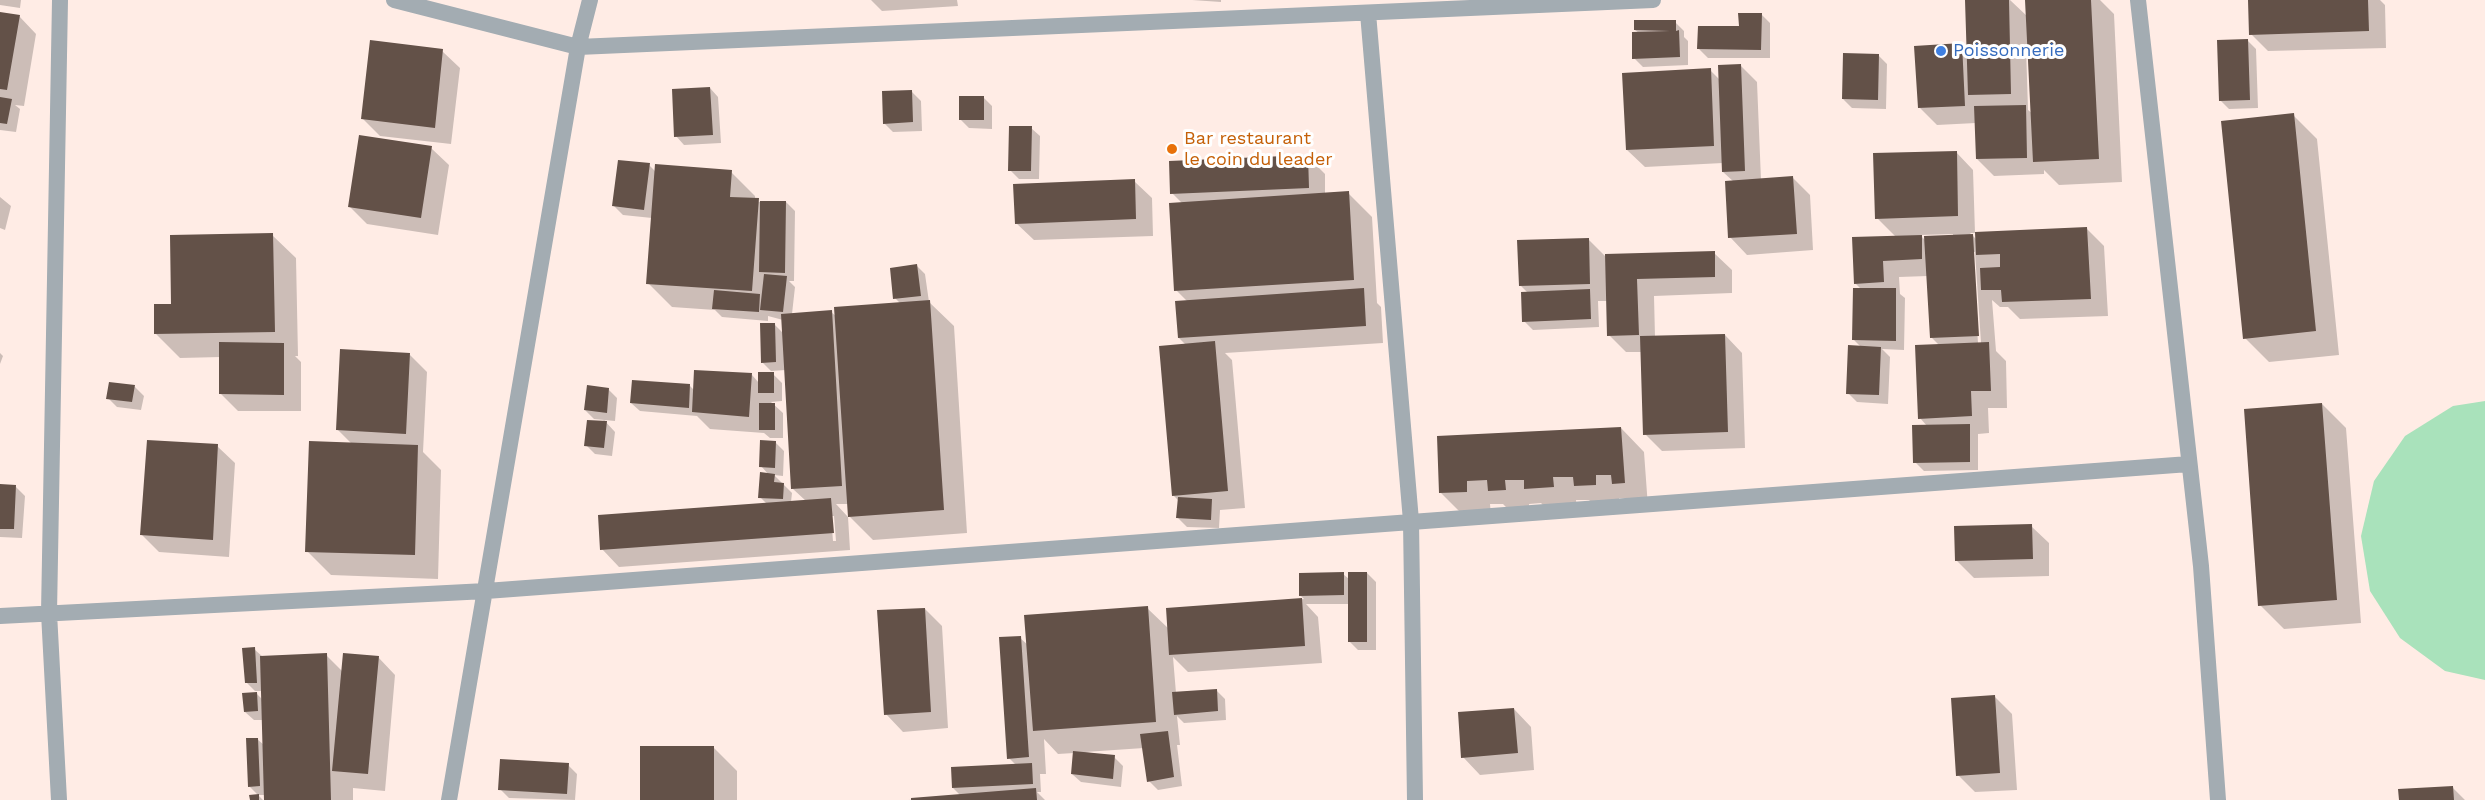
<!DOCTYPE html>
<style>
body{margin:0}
canvas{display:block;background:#ffece5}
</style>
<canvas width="2485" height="800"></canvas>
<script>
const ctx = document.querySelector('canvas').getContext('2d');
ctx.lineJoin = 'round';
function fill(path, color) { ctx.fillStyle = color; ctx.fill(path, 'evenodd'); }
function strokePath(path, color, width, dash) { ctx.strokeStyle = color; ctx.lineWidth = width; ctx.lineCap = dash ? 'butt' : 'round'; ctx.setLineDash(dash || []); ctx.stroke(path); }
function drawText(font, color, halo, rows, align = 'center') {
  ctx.font = font + ' "Work Sans",sans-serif'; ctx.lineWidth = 6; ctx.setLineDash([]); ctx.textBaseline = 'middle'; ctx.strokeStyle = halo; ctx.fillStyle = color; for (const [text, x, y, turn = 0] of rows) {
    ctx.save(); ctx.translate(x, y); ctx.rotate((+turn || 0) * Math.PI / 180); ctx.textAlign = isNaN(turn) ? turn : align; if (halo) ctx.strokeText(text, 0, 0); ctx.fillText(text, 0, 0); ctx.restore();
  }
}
const green = new Path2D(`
 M2485,401V680L2445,671L2400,638L2370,591L2361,536L2374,481L2405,436L2453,406Z`);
const shadow = new Path2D(`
 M0,0H21L20,8L0,5Z
 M871,0H957L958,6L882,11Z
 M1192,0H1221V2Z
 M1966,0H2010L2028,17L2027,0H2100L2114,14L2122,182L2059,185L2044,170V174L1994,176L1977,159L1976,123L1937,125L1920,108L1961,45L1968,51ZM2026,46H2029L2033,114L2028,110Z
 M2250,0H2380L2385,5L2386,48L2268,51L2251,34Z
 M0,13L19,16L36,34L24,106L15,105L20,109L16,132L0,130Z
 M1761,14L1770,23V58H1708L1699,49Z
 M1675,22L1684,31V37L1688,41V65L1643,67L1634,58L1639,33L1635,30Z
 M2247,40L2256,49L2258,108L2229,109L2220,100Z
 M442,51L460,68L451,144L380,136L363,119Z
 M1878,55L1887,64L1886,109L1852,108L1843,99Z
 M1740,65L1757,82L1761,180L1793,178L1810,195L1813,250L1747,255L1730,237L1734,182L1723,172V163L1645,167L1627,150L1710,70L1720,80Z
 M710,88L718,97L721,143L684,145L676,136Z
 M912,92L921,101L922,131L893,132L884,123Z
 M983,97L992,106V129L969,128L960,119Z
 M2293,115L2317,139L2339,355L2269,362L2245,338Z
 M1031,128L1040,136L1039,179H1019L1010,170Z
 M431,148L449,165L438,235L367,224L350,207Z
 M1956,152L1973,170L1975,233H1970L1977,240L2087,229L2104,246L2108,316L2020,319L2008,307H2000L1992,300L1996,351L2006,361L2007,408H1988L1989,433L1978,434V470L1924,471L1915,462L1927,426L1920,418L1940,346L1932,338L1928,276L1899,277L1900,294L1905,298L1904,350L1882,349L1890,357L1888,404L1857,402L1848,393L1861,347L1854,340L1862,290L1855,283L1896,237L1877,218ZM1953,234V236L1926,241L1920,235ZM1972,252H1975L1981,343H1978Z
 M1307,156L1325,174V194L1348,193L1372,217L1377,303L1381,307L1383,343L1225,353L1232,360L1245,508L1220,510L1219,528L1187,527L1178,518L1179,501L1173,495L1186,345L1179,338L1187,301L1176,290L1182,203L1172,193Z
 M649,165L656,172H731L755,196V200L760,202H786L795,211L794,281H789L795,287L792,314L831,312L837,317L901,304L895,298L916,265L925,274L929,302L954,326L967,533L873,540L849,516V504H836L848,517L850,550L619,567L602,549L767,504L760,497L769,475L761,466L775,442L784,451L783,476L774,475L792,493L791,502L806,501L793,489L786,370L771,371L762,362L774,324L784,334L783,320L768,316V321L722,317L715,310L672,307L648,283L652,218L623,215L614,206ZM831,516H834L836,541H833Z
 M1134,181L1152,198L1153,236L1034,240L1016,223Z
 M0,197L11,206L5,230L0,228Z
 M272,235L296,258L298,356H295L301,362V411H238L221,394V357L180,358L156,334Z
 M1588,239L1607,258L1714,253L1732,270V293L1654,296L1655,337L1725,335L1742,353L1745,448L1662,451L1645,434L1642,352H1626L1609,335L1608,301H1598L1599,327L1533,330L1524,321L1528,293L1520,285Z
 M0,353L3,356L0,364Z
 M410,355L427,372L423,452L441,470L438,579L331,575L307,551L352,444L337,429Z
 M773,374L782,383V401L771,402L783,413V438H770L764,433L710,429L697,416L640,411L631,403L690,386L695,391L752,375L759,383Z
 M110,383L135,387L144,396L141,410L117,407L108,398Z
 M608,389L617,398L615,421L594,419L585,410Z
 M2322,404L2346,428L2361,623L2284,629L2260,605Z
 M604,420L615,432L612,456L595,454L586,445Z
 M1621,428L1644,452L1648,507L1627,498H1619L1620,508L1599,510L1589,500H1576L1577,510L1550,512L1541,503L1529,504V513L1513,514L1503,504H1490L1491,515L1465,517L1441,493L1438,438Z
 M217,446L235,463L229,557L159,552L142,535Z
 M0,486L16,487L25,496L22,538L0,537Z
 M2031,526L2049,543V576L1974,578L1956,560Z
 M1367,573L1376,582V650H1358L1349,641V604H1306L1318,617L1322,663L1188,672L1173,657L1176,693L1216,690L1225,699L1226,720L1184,723L1177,716L1180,745H1177L1182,786L1158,790L1149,781L1144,748L1085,752L1114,757L1123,766L1121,787L1081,782L1072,774L1074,753L1058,754L1044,739L1046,774H1040L1041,792H1037L1045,800H908L961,796L953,788L1016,765L1009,758L1020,638L1028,645L1147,608L1169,629L1167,609L1304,599L1300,595L1343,574L1349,579Z
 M925,609L942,626L948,728L903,732L886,714Z
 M254,649L263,657L326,655L343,672L378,657L395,675L385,791L353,788V800H265V795H258L263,800H251L258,795L249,786L257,739L264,745L263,720H254L245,712L257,694L263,700L262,691H255L246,682Z
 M1995,697L2012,714L2017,790L1975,792L1958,775Z
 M1514,709L1531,727L1534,770L1480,775L1463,757Z
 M713,747L737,771V800H641Z
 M568,765L577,774L575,800L509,798L500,789Z
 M2453,788L2465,800H2400Z`);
const building = new Path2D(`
 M1965,0H2009L2011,94L1968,95Z
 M2025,0H2091L2099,159L2033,162Z
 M2248,0H2368L2369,31L2249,35Z
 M0,12L20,15L7,90L0,89Z
 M1738,13H1762L1761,50L1697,49L1698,26H1739Z
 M1634,20H1676V31L1679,30L1680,57L1632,59V32L1670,31L1634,30Z
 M2248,39L2250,100L2219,101L2217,40Z
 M370,40L443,49L435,128L361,119Z
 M1962,43L1965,106L1918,108L1914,46Z
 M1843,53L1879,54L1878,100L1842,99Z
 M1741,64L1745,171L1722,172L1718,65Z
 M1711,68L1714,146L1626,150L1622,73Z
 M710,87L713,135L674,137L672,89Z
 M912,90L913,122L883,124L882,91Z
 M959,96H984V120H959Z
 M0,97L12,99L7,124L0,123Z
 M2026,105L2027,158L1976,159L1974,106Z
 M2294,113L2316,331L2243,339L2221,121Z
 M1009,126H1032L1031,171H1008Z
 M359,135L432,146L421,218L348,207Z
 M1957,151L1958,216L1875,219L1873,153Z
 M1308,155L1309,188L1170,194L1169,161Z
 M618,160L650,163L644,210L612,206Z
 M655,164L732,170L730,197L759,198L752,291L646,284Z
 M1793,176L1797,234L1728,238L1725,181Z
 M1135,179L1136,219L1015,224L1013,184Z
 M1349,191L1354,280L1174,291L1169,203Z
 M760,201H786L785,273L759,272Z
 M2087,227L2091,299L2002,302L2001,290H1981L1980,268L2000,267V254L1976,255L1975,232Z
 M273,233L275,332L154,334V304H171L170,235Z
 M1973,234L1979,336L1930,338L1924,236Z
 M1922,235V259L1883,261L1884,282L1854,284L1852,237Z
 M1589,238L1590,284L1519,286L1517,240Z
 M1715,251V277L1637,279L1639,335L1607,336L1605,254Z
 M917,264L921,296L893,299L890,268Z
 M764,274L787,276L783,312L760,310Z
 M1364,288L1366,326L1178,338L1175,301Z
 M1853,288H1896V341L1852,340Z
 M1590,289L1591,319L1522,322L1521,292Z
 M714,290L760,294L759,312L712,309Z
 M930,300L944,510L848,517L834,307Z
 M832,310L842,486L791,489L781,314Z
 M760,323H775L776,362L761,363Z
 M1725,334L1728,432L1643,435L1640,336Z
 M1215,341L1228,491L1172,496L1159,346Z
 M219,342L284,343V395L219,394Z
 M1989,342L1991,391H1971L1972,416L1918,419L1915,345Z
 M1848,345L1881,347L1879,395L1846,394Z
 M340,349L410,353L406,434L336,430Z
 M694,370L752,373L749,417L692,412Z
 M758,372H774V393H758Z
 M632,380L690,384L689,408L630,403Z
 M109,382L135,385L132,402L106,399Z
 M587,385L609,388L607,413L584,410Z
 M759,403H775V430H759Z
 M2322,403L2337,600L2258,606L2244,409Z
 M587,420L607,421L604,448L584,446Z
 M1970,424V462L1913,463L1912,425Z
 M1621,427L1625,483L1612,484L1611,475H1596V485L1574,486L1573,477H1553L1554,487L1524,489V480H1505L1506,490L1488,491L1487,480L1467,481V492L1439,493L1437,436Z
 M147,440L218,444L213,540L140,535Z
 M760,440L776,441L775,468L759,467Z
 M309,441L418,445L415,555L305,552Z
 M760,472L775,474L774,482L784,483L783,499L758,498Z
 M0,484L16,485L14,529H0Z
 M1178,497L1212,499L1211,520L1176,518Z
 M831,498L834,533L600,550L598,515Z
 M2032,524L2033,559L1955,561L1954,526Z
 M1344,572V595L1299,596V573Z
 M1348,572H1367V642H1348Z
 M1302,598L1305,646L1169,655L1166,608Z
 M1148,606L1156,722L1033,731L1024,615Z
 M925,608L931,712L884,715L877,610Z
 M1021,636L1029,757L1007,759L999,637Z
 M255,647L257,683H245L242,648Z
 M327,653L331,800H264L260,656Z
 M343,653L379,656L368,774L332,771Z
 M1217,689L1218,711L1174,715L1172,692Z
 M257,692L258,711L244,712L242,693Z
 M1995,695L2000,773L1956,776L1951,698Z
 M1514,708L1518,753L1461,758L1458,712Z
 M1168,731L1174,777L1147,782L1140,734Z
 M246,738H258L260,786L248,787Z
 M640,746H714V800H640Z
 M1073,751L1115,755L1113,779L1071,774Z
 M500,759L569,763L567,794L498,790Z
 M1032,763L1033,784L952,788L951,767Z
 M2453,786L2454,800H2399L2398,789Z
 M1036,788L1037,800H911V798Z
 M259,794V800H250L249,795Z`);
const minor = new Path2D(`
 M394,0L578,47L1653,0
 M2138,0L2201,566L2218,800
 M1368,13L1411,521L1415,800
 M0,616L486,591L2189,464
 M59,800L49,613L60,0
 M449,800L578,47L590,0`);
const markers = [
 [1941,51,6,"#3f7fe0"],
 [1172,149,6,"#e8710a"]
];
const shopNames = [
 ["Poissonnerie",1953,51]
];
const foodNames = [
 ["Bar restaurant",1184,139],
 ["le coin du leader",1184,160]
];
fill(green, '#a9e2bb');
fill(shadow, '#0003');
fill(building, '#635148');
strokePath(minor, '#a3acb2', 16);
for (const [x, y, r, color] of markers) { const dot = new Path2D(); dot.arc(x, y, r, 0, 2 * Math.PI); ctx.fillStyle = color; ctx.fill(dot); strokePath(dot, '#fff', 2); }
drawText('18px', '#366cbe', '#fff', shopNames, 'left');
drawText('18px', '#c56008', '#fff', foodNames, 'left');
</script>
